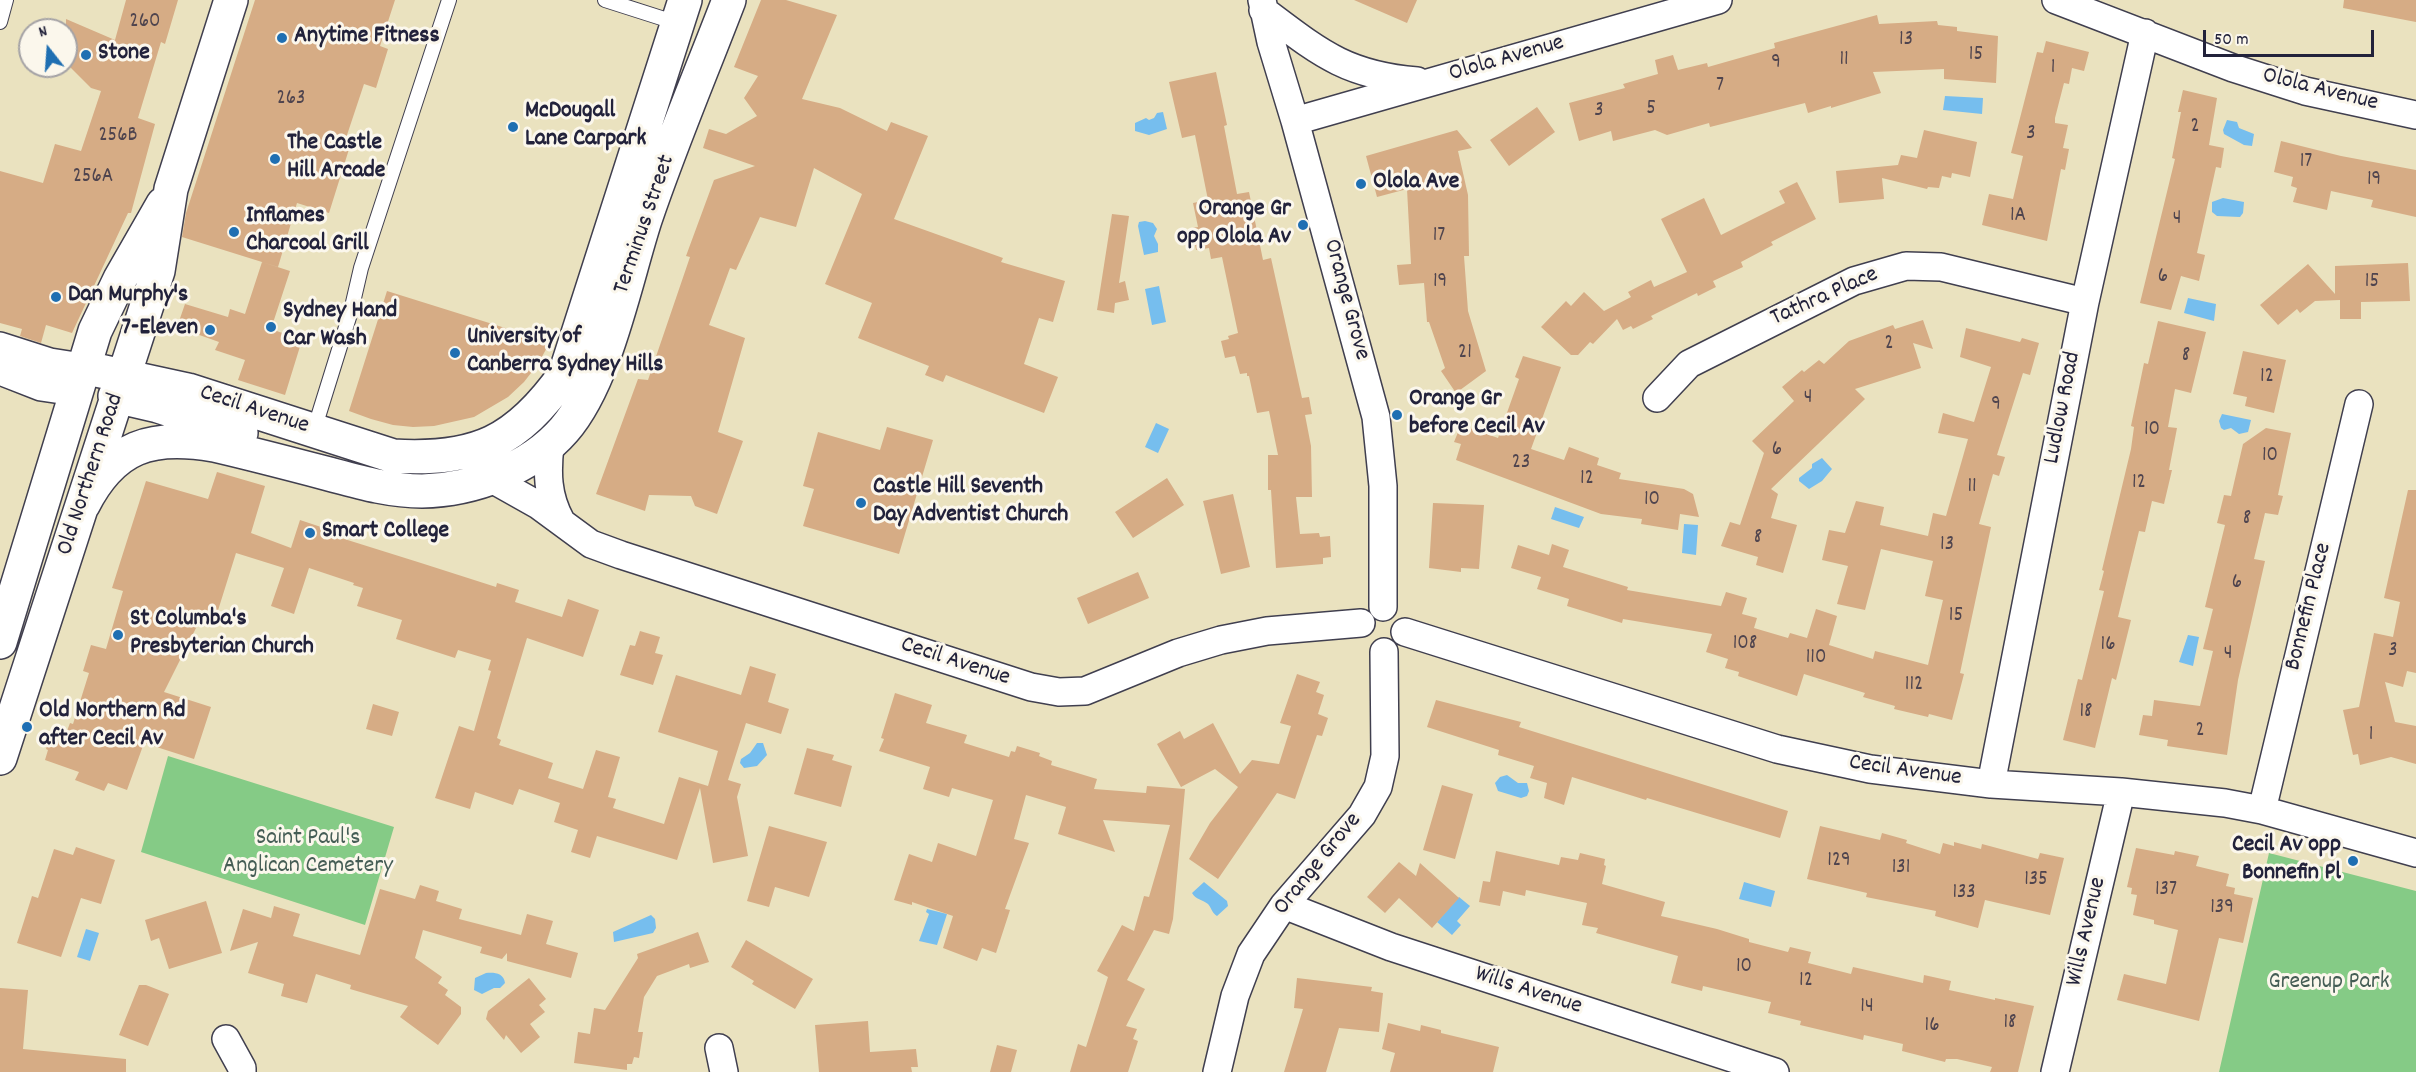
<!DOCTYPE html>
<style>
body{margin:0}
#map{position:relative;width:2416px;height:1072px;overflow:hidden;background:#eae2bf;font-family:Dekko,sans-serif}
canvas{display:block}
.north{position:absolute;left:18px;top:18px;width:60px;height:60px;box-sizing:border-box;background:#fbf7ec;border:2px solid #a4a2a5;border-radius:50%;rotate:343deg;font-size:16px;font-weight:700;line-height:24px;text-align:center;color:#22223b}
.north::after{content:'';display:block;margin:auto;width:21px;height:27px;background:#1f6fb2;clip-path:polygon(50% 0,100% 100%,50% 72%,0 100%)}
.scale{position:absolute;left:2203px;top:30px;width:171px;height:27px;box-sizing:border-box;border:3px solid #22223b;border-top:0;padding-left:8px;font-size:18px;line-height:21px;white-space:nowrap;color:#22223b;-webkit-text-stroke:4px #fbf7ec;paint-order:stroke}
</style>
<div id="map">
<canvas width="2416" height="1072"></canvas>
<div class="north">N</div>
<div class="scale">50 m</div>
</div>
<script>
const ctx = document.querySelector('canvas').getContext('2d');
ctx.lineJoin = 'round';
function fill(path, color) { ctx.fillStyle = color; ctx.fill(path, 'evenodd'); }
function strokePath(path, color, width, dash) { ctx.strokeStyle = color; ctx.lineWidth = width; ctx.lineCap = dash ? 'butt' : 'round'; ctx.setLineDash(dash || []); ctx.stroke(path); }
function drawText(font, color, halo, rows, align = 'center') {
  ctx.font = font + ' Dekko,sans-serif'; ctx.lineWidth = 6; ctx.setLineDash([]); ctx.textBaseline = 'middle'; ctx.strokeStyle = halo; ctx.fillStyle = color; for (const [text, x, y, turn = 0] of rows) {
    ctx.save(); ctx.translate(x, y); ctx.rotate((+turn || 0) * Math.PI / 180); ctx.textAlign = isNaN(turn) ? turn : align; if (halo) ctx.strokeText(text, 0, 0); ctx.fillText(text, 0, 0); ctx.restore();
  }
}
const green = new Path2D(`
 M168,756L394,827L365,925L141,852Z
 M2269,853L2416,891V1072H2219Z`);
const water = new Path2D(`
 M1945,96L1983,98L1982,114L1943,110Z
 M1163,112L1167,129L1149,135L1135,131V123L1146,118L1149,120L1154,118L1157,113Z
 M2227,120L2237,122L2239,128L2254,134L2252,146L2244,145L2224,134L2223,130Z
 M2223,198L2244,202L2243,213L2240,217L2217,216L2212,212V202Z
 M1145,221L1153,223L1157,229L1154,236L1158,244V252L1144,255L1138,226L1139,222Z
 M1159,286L1166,322L1152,325L1145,289Z
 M2188,298L2216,304L2214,321L2184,313Z
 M2222,414L2251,420L2248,432L2239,434L2231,428L2224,430L2221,428L2219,421Z
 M1156,423L1169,429L1158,453L1145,447Z
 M1822,458L1832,469L1822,481L1809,489L1799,481V478L1812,468V464Z
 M1555,507L1584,517L1579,528L1551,519Z
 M1684,524L1698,525L1696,555L1682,553Z
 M2188,635L2199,637L2193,666L2179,662Z
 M757,743H763L767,755L757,766L744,768L740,763L741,759L750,753Z
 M1507,775L1518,783H1527L1529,791L1527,796L1521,798L1498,791L1495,783L1500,777Z
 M1204,882L1227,901L1228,906L1217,916C1212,913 1212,909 1208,904C1202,899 1196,900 1192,893Z
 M1744,882L1775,891L1771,907L1739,899Z
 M1459,897L1470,906L1457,921L1461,925L1452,935L1437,922Z
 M927,909L947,914L937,945L919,941L929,914L926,912Z
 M651,915L655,919L656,928L653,933L614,942L613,932Z
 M86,929L99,933L90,961L77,957Z
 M486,973C494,972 504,973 505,983L500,988H494L482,994L474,990L475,978Z`);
const building = new Path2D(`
 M126,0H178L165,44L161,42L138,118L155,124L131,213H128L72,333L46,325L41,343L20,336L22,329L0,323V171L43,183L55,144L81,151L101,91L91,88L66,63V19L115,40Z
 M255,0H395L380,46L388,49L376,88L364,84L344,144L350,146L329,213L297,203L278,267L182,237L186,213Z
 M761,0H786L837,15L802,99L840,108L887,131L891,122L928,136L894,219L1003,258L1001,262L1065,281L1053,322L1039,318L1024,364L1058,377L1044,413L946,375L943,382L925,375L929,366L858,338L872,303L825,284L862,194L814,168L796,227L760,217L736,270L730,268L709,325L745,338L718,432L743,441L717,514L695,506L691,496L649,495L645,511L596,494L638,379L648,380L690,257L686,256L714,180L755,166L703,148L709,129L726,134L757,116L744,98L758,76L734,67Z
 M1354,0H1417L1407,23Z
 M2344,0H2416V22L2343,8Z
 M1877,15L1879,24L1937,21L1938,25L1957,27V31L1998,36L1996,83L1944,79V69L1873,72L1881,93L1831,108V106L1808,113L1805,103L1710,127L1709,123L1667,135L1655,130L1613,141L1611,131L1579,141L1569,103L1625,88L1623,84L1658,74L1655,60L1673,55L1678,70L1707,63L1708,67L1775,48L1774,43Z
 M2046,41L2089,52L2084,71L2072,68L2069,84L2064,83L2055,118V123L2068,125L2063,148L2069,149L2065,170L2061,169L2047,241L1982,225L1989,194L2013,199L2023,156L2011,153L2037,52L2043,53Z
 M1216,72L1227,125L1224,126L1237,194L1249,192L1263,260L1271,258L1302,398L1309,397L1312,414L1305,415L1311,446L1312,497H1296L1300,534L1319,533L1320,537L1330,536L1331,557L1323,558V564L1276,568L1271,490H1268V455H1278L1269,411L1257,413L1249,376H1247V373L1240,374L1235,356L1225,358L1221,341L1229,339L1228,336L1238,333L1222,257L1211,259L1209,248L1196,250L1192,228L1198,227L1193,203L1208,200L1195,135L1182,138L1169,82Z
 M2183,90L2217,98L2209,145L2224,148L2221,168L2216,167L2197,253L2205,255L2199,281L2181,276L2171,310L2140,303L2175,159L2172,158L2181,112H2178Z
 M1537,107L1555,132L1509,166L1490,140Z
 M1457,130L1472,148L1458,151L1468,195L1469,256H1464L1468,311L1486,371L1456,393L1441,371L1445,368L1429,322H1427L1424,283L1399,285L1397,265L1411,264L1407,189L1377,197L1366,156Z
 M1924,130L1977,142L1970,177L1952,173L1951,178L1942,176L1939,188L1928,187L1927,189L1882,178L1884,199L1839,203L1836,171L1898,165L1901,155L1917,158Z
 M2281,141L2341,156L2416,170V217L2371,207L2373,200L2331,191L2327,210L2293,202L2297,188L2291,186L2293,177L2274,172Z
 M1797,182L1816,219L1771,242L1773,245L1741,262L1743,267L1713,281L1716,287L1698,296L1697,293L1651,316L1653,319L1633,329L1631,326L1623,330L1617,319L1593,344L1590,342L1578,355H1571L1541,327L1566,301L1571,306L1584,292L1604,311L1631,297L1628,292L1651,280L1654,287L1687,272L1661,219L1704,198L1721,235L1785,203L1779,191Z
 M1112,214L1129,216L1119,283L1125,281L1129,300L1115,303L1114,313L1097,310Z
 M262,262L290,271L271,329L302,340L285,395L238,380L245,360L215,350L219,342L177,327L185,304L228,317L230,309L245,314Z
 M2408,263L2410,301L2361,302V319H2340V300L2315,301L2300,313L2297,309L2278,325L2260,305L2308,264L2335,294V266Z
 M387,291L550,342L538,364L524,382L508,397L474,417L434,426L413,427L393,425L371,419L349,411Z
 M1923,320L1933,349L1913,343L1921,368L1855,389L1865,399L1771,489L1778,494L1771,518L1797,525L1783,573L1756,565L1758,557L1721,546L1730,522L1740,525L1764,453L1752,441L1794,401L1782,387L1802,370L1804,372L1819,360L1824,364L1849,341L1893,325L1895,329Z
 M2158,321L2206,332L2191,393L2175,389L2168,427L2177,428L2169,470H2172L2164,504L2152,501L2145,532L2139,531L2118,617L2131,620L2116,680L2112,678L2095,748L2063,740L2078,679L2082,680L2104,591L2099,590L2104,571L2102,570L2131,449L2134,427L2131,426L2144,363L2148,364Z
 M1966,328L2020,342L2022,338L2039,343L2030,375L2023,373L1997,455L2005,457L1999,476L1993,474L1979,524L1991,527L1960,673L1964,674L1952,720L1929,714L1928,717L1894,709L1895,706L1863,697L1865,693L1804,674L1797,696L1738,676L1739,672L1725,668L1728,659L1706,652L1712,634L1623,619L1622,623L1567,606L1569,599L1537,589L1541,577L1511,568L1518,545L1549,555L1552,544L1569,550L1563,567L1628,587L1627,590L1721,606L1726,592L1747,598L1742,614L1757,618L1754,628L1788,638L1790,633L1807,638L1816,609L1837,616L1829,645L1873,659L1875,651L1928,665L1943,600L1925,596L1933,561L1881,549L1865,610L1837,604L1848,566L1822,560L1829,530L1845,533L1856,501L1884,507L1880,525L1928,536L1933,513L1946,516L1968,439L1938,433L1943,413L1974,422L1991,367L1960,357Z
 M2243,351L2286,360L2274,413L2245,406L2247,397L2233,394Z
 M1523,356L1561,367L1531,449L1564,460L1569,447L1599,458L1597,465L1621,473L1619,479L1684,489L1693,494L1699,517L1680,514L1678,530L1641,524L1642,519L1601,514L1456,460L1461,444L1454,442L1461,425L1498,438L1519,379L1515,377Z
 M887,427L933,440L899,554L803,526L814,489L803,486L818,432L880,450Z
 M2266,428L2291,433L2278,495L2283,496L2278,515L2265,513L2254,559L2265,561L2238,680L2227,755L2167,746L2168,740L2139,735L2143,715L2152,716L2154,700L2200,706L2213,651L2203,649L2213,609L2205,607L2225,525L2217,523L2224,495L2231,496L2243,444Z
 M217,472L265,486L251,533L291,548L300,520L339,533L338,537L421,563L496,587L497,583L519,590L515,602L562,617L568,599L599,610L583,657L527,638L497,738L501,740L499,745L553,763L548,778L583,789L596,750L620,757L608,797L616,799L613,808L664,824L679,777L708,786L718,751L658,732L676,675L741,695L750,666L776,674L768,702L789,709L781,734L746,723L728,780L741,784L737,797L748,856L713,863L700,788L677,860L597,836L590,858L571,852L578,830L554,822L560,803L519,789L513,805L475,792L470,809L435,798L459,726L474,731L491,671L488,670L491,660L458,650L455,658L396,639L402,620L357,606L363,588L353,585L354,583L309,568L294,614L271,606L284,568L236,553L215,620L202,616L164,692L211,707L194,759L144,743L127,790L108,783L104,791L75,780L79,772L45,760L48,750L46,749L55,726L67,731L70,723L73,724L89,673L83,671L91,645L106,649L123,591L112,588L146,481L208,499Z
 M1167,478L1184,505L1133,538L1115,512Z
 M2408,490H2416V673L2407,671L2403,687L2385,682L2395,722L2416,726V764L2391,757L2360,765L2358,754L2353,755L2343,710L2359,707L2374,633L2393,637L2400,602L2384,598Z
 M1233,494L1250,567L1221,574L1203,501Z
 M1433,503L1484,505L1479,569L1461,568V572L1429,568Z
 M1138,572L1149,598L1088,624L1077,598Z
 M640,631L660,637L655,653L663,655L653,685L620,675L630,645L635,646Z
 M1297,674L1320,682L1316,692L1324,695L1318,714L1328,718L1322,736L1317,735L1295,799L1277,793L1218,879L1189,859L1210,823L1238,787L1215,769L1181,787L1157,744L1180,731L1184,739L1213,723L1240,774L1252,760L1279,764L1291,726L1280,723Z
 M895,693L932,705L926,723L967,735L964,743L1009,757L1011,751L1015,752L1017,746L1040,753L1039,756L1052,761L1051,765L1097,779L1094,789L1146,793L1147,786L1185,789L1173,919L1169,934L1154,930L1127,980L1145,989L1126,1026L1137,1029L1133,1039L1138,1041L1128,1072H1070L1078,1044L1086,1047L1108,977L1097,971L1122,925L1134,931L1144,896L1149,897L1170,825L1103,820L1115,852L1058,834L1066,807L1026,795L1014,839L1029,843L1005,909L1010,910L996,953L982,948L977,961L943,948L953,916L912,902V905L894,900L909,854L932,862L938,843L976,856L993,800L952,788L949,797L923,789L930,767L879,751L884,739L881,738Z
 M1436,700L1521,722L1519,727L1788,811L1780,838L1647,798L1646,800L1572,777L1564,805L1544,798L1547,783L1530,778L1534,766L1498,755L1499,750L1427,727Z
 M373,704L399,712L392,736L366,729Z
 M807,748L834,755L832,760L852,766L841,807L794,794Z
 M1442,785L1473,794L1455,859L1423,850Z
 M769,826L827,842L809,897L775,887L769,907L747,901Z
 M1820,826L1880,840L1882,833L1907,840L1906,843L1940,854L1943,843L1954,846V842L1981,849L1982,844L2038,859L2040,853L2064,858L2050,915L1985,900L1978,928L1935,916L1936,911L1866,897L1867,893L1807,879Z
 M76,847L115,860L101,904L81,898L61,957L17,943L32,896L38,898L54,849L73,855Z
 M2136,848L2174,855L2175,851L2199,856L2196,866L2229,874L2226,886L2235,888L2234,894L2253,898L2243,943L2219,938L2199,1021L2117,1000L2124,974L2166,984L2178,930L2154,924V920L2133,915L2137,895L2131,894L2132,888L2127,887Z
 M1496,851L1559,865L1561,857L1578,860L1580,853L1605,859L1604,865L1606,866L1602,884L1665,902L1661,916L1717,929L1749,939V942L1788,952L1790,947L1811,952L1808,963L1851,974L1853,967L1923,983L1924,975L1951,981L1949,990L1995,1000V998L2034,1006L2018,1072H1990L1992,1067L1957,1059H1946L1945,1062L1902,1051L1903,1044L1864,1035L1863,1040L1855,1038L1800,1025L1801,1021L1768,1013L1771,1002L1703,986L1702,991L1671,983L1678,956L1596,933L1598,928L1582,925L1587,903L1526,890L1525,896L1503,891L1500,906L1479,902L1483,881L1490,882Z
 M1399,862L1416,876L1420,863L1459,898L1432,928L1399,898L1385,913L1367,897Z
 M420,885L439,891L436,901L462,909L459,919L521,935L527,914L553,921L546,944L578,953L571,978L507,961V953L502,959L480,953L482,947L423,930L415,958L442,977L438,983L448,990L445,995L461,1007V1014L438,1045L400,1017L408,1006L350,989L351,985L316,974L307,1003L281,996L284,984L248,973L258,942L230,951L243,909L271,918L274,906L300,914L293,936L360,955L380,889L415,899Z
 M206,901L222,953L169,969L159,938L151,941L145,920Z
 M698,932L709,962L690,968L689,964L657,976L644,997L638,1032H643L639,1058L634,1057L632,1064H627V1070L574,1063L578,1032L590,1034L594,1008L605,1010L638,958L637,954Z
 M746,940L813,979L795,1009L752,984L754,981L731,967Z
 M529,978L546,999L539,1005L545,1012L530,1024L540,1037L521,1053L506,1035L504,1040L486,1019L488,1011Z
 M1297,978L1372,987L1371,991L1383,993L1379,1032L1339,1028L1326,1072H1284L1303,1009L1294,1008Z
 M139,985H146L169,994L148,1046L119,1035Z
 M0,988L28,990L23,1049L126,1059V1072H0Z
 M868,1021L870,1052L916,1049L918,1067H911L912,1072H819L815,1025Z
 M1388,1023L1420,1031L1421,1025L1441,1030V1033L1499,1047L1493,1072H1390L1395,1053L1382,1049Z
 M997,1045L1017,1050L1011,1072H990Z`);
const service = new Path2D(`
 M605,0L677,23
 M0,22L6,0
 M314,430L351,311L361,268L449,0`);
const minor = new Path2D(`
 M1262,0L1271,42L1295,121L1376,417L1383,486V607
 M2056,0L2233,68L2305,91L2416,115
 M1263,10C1319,52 1345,75 1417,81
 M1295,121L1718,0
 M0,346L50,362L82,367
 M0,371L41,387L75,392
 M1657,398L1689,364L1854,281L1906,266L1941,267L2085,302
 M550,445C547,472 547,496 561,521
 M490,478L538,505L591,544L621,555L1031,687L1059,692L1085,691L1178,653L1221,640L1267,631L1361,623
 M1405,632L1777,749L1870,769L1991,784L2121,792L2225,803L2262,810L2416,853
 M1991,784L2085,302L2145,33
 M2262,810L2359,404
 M1284,905L1391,947L1775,1072
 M226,1039L242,1068V1072
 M719,1048L724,1072
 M1217,1072L1235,996L1251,954L1284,905L1362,815L1378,787L1385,756L1384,652
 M2055,1072L2121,792`);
const primary = new Path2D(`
 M82,367L188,390L393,456C476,461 517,442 565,374L685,0
 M115,396L158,406L241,433
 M83,505C113,446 151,434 214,445C253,454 291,464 329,474C359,482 390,491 422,491C473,490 530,469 564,430C606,382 625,282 645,220C670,146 701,73 729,0
 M0,642L95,331L120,279L163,204
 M0,758L158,271L171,189L231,0`);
const markers = [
 [282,38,6,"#1f6fb2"],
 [86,55,6,"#1f6fb2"],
 [513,127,6,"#1f6fb2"],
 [275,159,6,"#1f6fb2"],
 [1361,184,6,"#1f6fb2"],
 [1303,225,6,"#1f6fb2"],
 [234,232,6,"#1f6fb2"],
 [56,297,6,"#1f6fb2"],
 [271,327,6,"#1f6fb2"],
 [210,330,6,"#1f6fb2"],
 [455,353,6,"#1f6fb2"],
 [1397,415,6,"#1f6fb2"],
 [861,503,6,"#1f6fb2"],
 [310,533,6,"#1f6fb2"],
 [118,635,6,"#1f6fb2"],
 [27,727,6,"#1f6fb2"],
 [2353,861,6,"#1f6fb2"]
];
const numberNames = [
 ["260",145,23],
 ["13",1906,41],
 ["15",1976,56],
 ["11",1844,61],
 ["9",1776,64],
 ["1",2053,69],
 ["7",1720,87],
 ["263",291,100],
 ["5",1651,110],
 ["3",1599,112],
 ["2",2195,128],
 ["3",2031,135],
 ["256B",118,137],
 ["17",2306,163],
 ["256A",93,178],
 ["19",2374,181],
 ["1A",2018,217],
 ["4",2177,220],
 ["17",1439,237],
 ["6",2163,278],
 ["19",1440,283],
 ["15",2372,283],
 ["2",1889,345],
 ["21",1465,354],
 ["8",2186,357],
 ["12",2267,378],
 ["4",1808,399],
 ["9",1996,406],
 ["10",2152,431],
 ["6",1777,451],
 ["10",2270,457],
 ["23",1521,464],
 ["12",1587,480],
 ["12",2139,484],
 ["11",1972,488],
 ["10",1652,501],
 ["8",2247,520],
 ["8",1758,539],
 ["13",1947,546],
 ["6",2237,584],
 ["15",1956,617],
 ["108",1745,645],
 ["16",2108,646],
 ["3",2393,652],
 ["4",2228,655],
 ["110",1816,659],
 ["112",1914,686],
 ["18",2086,713],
 ["2",2200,732],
 ["1",2371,736],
 ["129",1839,862],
 ["131",1901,869],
 ["135",2036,881],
 ["137",2166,891],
 ["133",1964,894],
 ["139",2222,909],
 ["10",1744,968],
 ["12",1806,982],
 ["14",1867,1008],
 ["18",2010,1024],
 ["16",1932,1027]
];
const poiNames = [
 ["Anytime Fitness",294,38],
 ["Stone",98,55],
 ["McDougall",525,113],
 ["Lane Carpark",525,141],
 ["The Castle",287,145],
 ["Hill Arcade",287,173],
 ["Olola Ave",1373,184],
 ["Orange Gr",1291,211,"right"],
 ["opp Olola Av",1291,239,"right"],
 ["Inflames",246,218],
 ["Charcoal Grill",246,246],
 ["Dan Murphy's",68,297],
 ["Sydney Hand",283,313],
 ["Car Wash",283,341],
 ["7-Eleven",198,330,"right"],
 ["University of",467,339],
 ["Canberra Sydney Hills",467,367],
 ["Orange Gr",1409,401],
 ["before Cecil Av",1409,429],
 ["Castle Hill Seventh",873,489],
 ["Day Adventist Church",873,517],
 ["Smart College",322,533],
 ["St Columba's",130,621],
 ["Presbyterian Church",130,649],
 ["Old Northern Rd",39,713],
 ["after Cecil Av",39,741],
 ["Cecil Av opp",2341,847,"right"],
 ["Bonnefin Pl",2341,875,"right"]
];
const streetNames = [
 ["Olola Avenue",1507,60,-16],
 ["Olola Avenue",2320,91,14],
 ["Terminus Street",646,225,-71],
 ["Tathra Place",1825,298,-24],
 ["Orange Grove",1345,300,75],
 ["Ludlow Road",2064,408,-79],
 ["Cecil Avenue",254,411,18],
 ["Old Northern Road",92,475,-72],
 ["Bonnefin Place",2310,607,-76],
 ["Cecil Avenue",955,663,18],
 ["Cecil Avenue",1905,772,8],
 ["Orange Grove",1319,865,-51],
 ["Wills Avenue",2088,932,-77],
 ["Wills Avenue",1528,992,18]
];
const parkNames = [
 ["Saint Paul's",308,840],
 ["Anglican Cemetery",308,868],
 ["Greenup Park",2329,984]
];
fill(green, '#85cb86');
fill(water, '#76beee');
fill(building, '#d6ac85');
strokePath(service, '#403f4f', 16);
strokePath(minor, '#403f4f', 30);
strokePath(primary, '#403f4f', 36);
strokePath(service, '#fff', 14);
strokePath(minor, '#fff', 27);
strokePath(primary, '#fff', 33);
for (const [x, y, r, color] of markers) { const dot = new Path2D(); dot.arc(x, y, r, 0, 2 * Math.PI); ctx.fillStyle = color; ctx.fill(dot); strokePath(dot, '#fbf7ec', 2); }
drawText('21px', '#4f444e', null, numberNames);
drawText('bold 24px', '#22223b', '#fbf7ec', poiNames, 'left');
drawText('24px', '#22223b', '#fbf7ec', streetNames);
drawText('24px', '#455d55', '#fbf7ec', parkNames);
</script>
